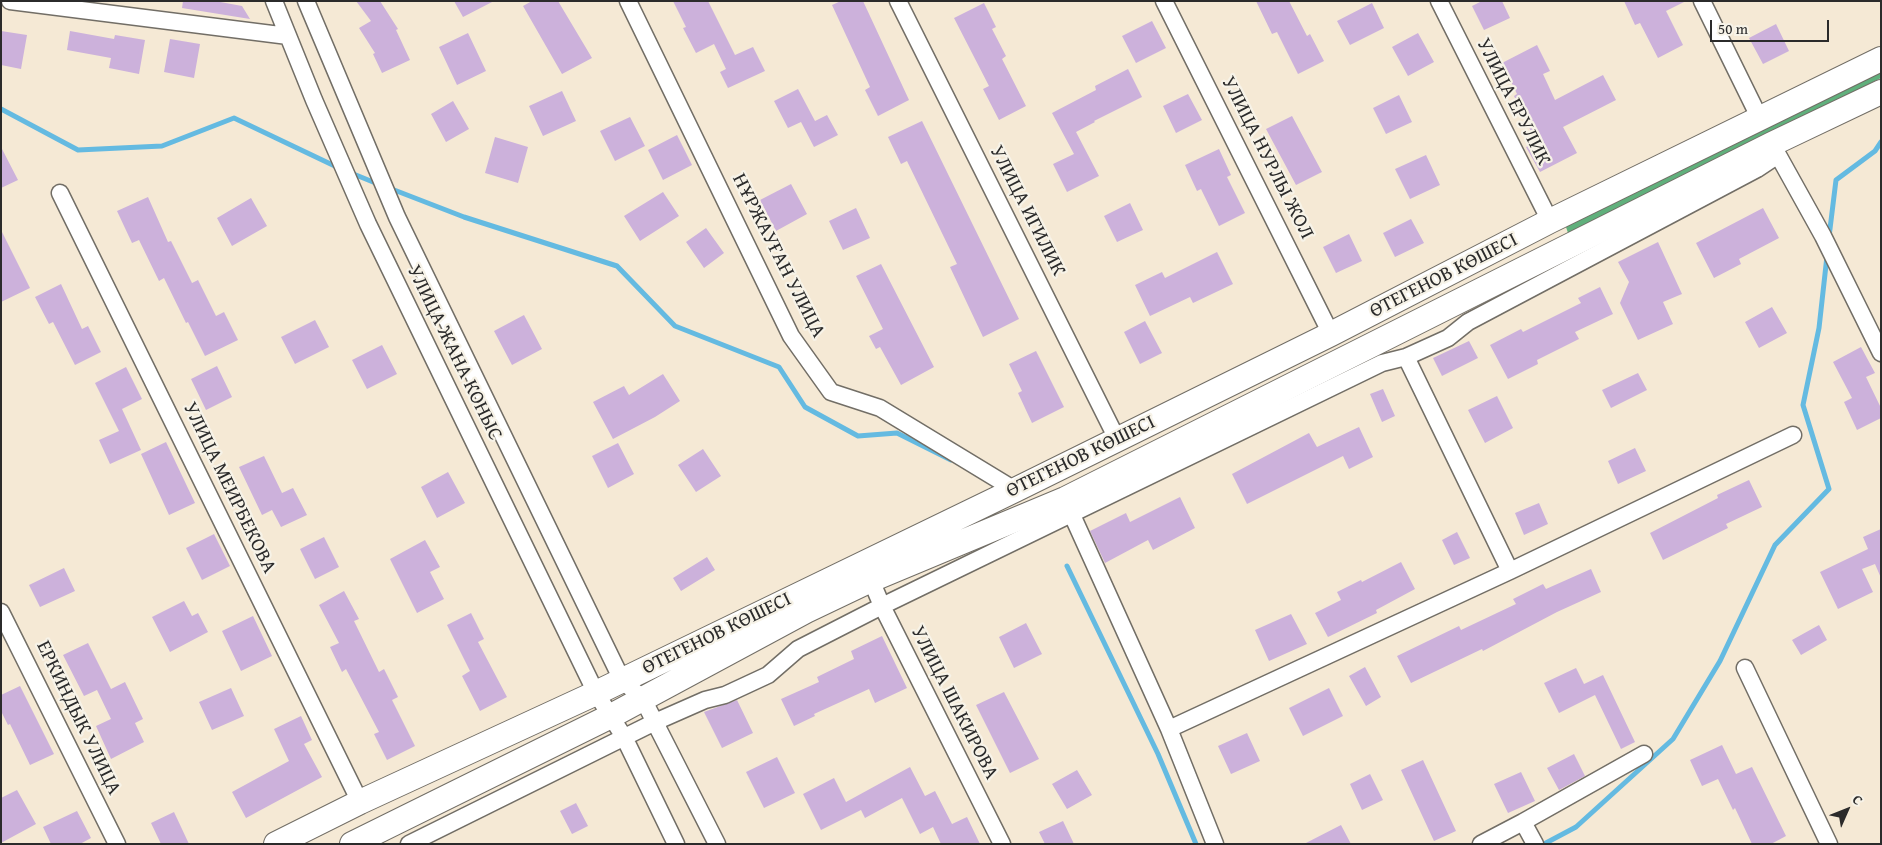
<!DOCTYPE html>
<meta charset="utf-8">
<style>
body{margin:0}
#map{position:relative;width:1882px;height:845px;overflow:hidden;background:#f5e9d5;font-family:"Gentium Book Plus",serif}
canvas{display:block}
.frame{position:absolute;inset:0;border:2px solid #2b2b2b;pointer-events:none}
.north{position:absolute;left:1822px;top:785px;width:50px;height:50px;-webkit-text-stroke:4px #f7f3e8;paint-order:stroke;rotate:46deg;font-size:14px;font-weight:700;line-height:20px;text-align:center;color:#2b2b2b}
.north::after{content:'';display:block;margin:auto;width:18px;height:22px;background:#2b2b2b;clip-path:polygon(50% 0,100% 100%,50% 72%,0 100%)}
.scale{position:absolute;left:1710px;top:20px;width:119px;height:22px;box-sizing:border-box;border:2px solid #2b2b2b;border-top:0;padding-left:6px;font-size:15px;line-height:18px;white-space:nowrap;color:#2b2b2b;-webkit-text-stroke:4px #f7f3e8;paint-order:stroke}
</style>
<div id="map">
<canvas width="1882" height="845"></canvas>
<div class="frame"></div>
<div class="north">С</div>
<div class="scale">50 m</div>
</div>
<script>
const ctx = document.querySelector('canvas').getContext('2d');
ctx.lineJoin = 'round';
function fill(path, color) { ctx.fillStyle = color; ctx.fill(path, 'evenodd'); }
function strokePath(path, color, width, dash) { ctx.strokeStyle = color; ctx.lineWidth = width; ctx.lineCap = dash ? 'butt' : 'round'; ctx.setLineDash(dash || []); ctx.stroke(path); }
function drawText(font, color, halo, rows, align = 'center') {
  ctx.font = font + ' "Gentium Book Plus",serif'; ctx.lineWidth = 4.5; ctx.setLineDash([]); ctx.textBaseline = 'middle'; ctx.strokeStyle = halo; ctx.fillStyle = color; for (const [text, x, y, turn = 0] of rows) {
    ctx.save(); ctx.translate(x, y); ctx.rotate((+turn || 0) * Math.PI / 180); ctx.textAlign = isNaN(turn) ? turn : align; if (halo) ctx.strokeText(text, 0, 0); ctx.fillText(text, 0, 0); ctx.restore();
  }
}
const forest = new Path2D(`
 M1881,68V78L1568,233L1565,224Z`);
const stream = new Path2D(`
 M1,109L78,150L162,146L234,118L339,168
 M351,173L378,184
 M389,188L464,217L617,266L675,326L779,367L805,407L858,436L897,433L951,460
 M1829,237L1836,180L1875,151L1881,142
 M1067,566L1158,754L1196,844
 M1544,844L1576,827L1673,739L1720,661L1775,545L1829,489L1803,405L1819,328L1827,256`);
const building = new Path2D(`
 M183,1H215L242,6L250,19L182,8Z
 M356,1H380L398,29L396,30L410,60L382,73L373,54L375,53L359,28L371,21Z
 M454,1H494L463,17Z
 M532,1H558L592,58L562,74L523,6Z
 M673,1H708L735,55L753,47L765,71L728,88L720,72L726,69L714,44L696,53L683,28L686,27Z
 M841,1H863L909,100L878,116L865,90L870,87L832,5Z
 M1256,1H1289L1307,36L1310,34L1324,61L1298,74L1277,32L1272,34Z
 M1482,1H1502L1510,18L1484,30L1472,6Z
 M1624,1H1686L1666,11L1683,45L1658,58L1640,23L1635,25Z
 M984,3L996,27L992,29L1006,56L1002,59L1026,106L999,120L983,89L989,86L954,18Z
 M1372,3L1384,28L1350,45L1337,21Z
 M1152,21L1166,48L1136,63L1122,36Z
 M1776,24L1789,51L1763,64L1749,38Z
 M1,31L27,35L21,69L1,65Z
 M70,31L114,39L115,35L145,40L139,74L109,68L111,58L67,50Z
 M468,33L486,71L457,85L439,47Z
 M1418,33L1434,62L1408,76L1392,47Z
 M170,39L200,44L194,78L164,72Z
 M1537,45L1550,71L1543,74L1555,100L1603,75L1616,100L1563,127L1577,153L1540,172L1526,147L1536,142L1514,96L1517,94L1502,63Z
 M1128,69L1142,97L1094,121L1095,122L1076,132L1099,176L1067,192L1053,164L1074,154L1052,113L1096,90L1095,86Z
 M798,89L815,121L827,115L838,135L814,147L801,122L788,128L774,101Z
 M562,91L576,121L543,136L529,106Z
 M1188,94L1202,120L1176,133L1163,106Z
 M1399,95L1412,122L1386,134L1373,108Z
 M453,101L469,129L446,142L431,114Z
 M1292,116L1322,172L1296,185L1266,129Z
 M630,117L645,146L615,161L600,131Z
 M922,121L1019,319L983,337L950,267L957,264L907,161L901,164L888,137Z
 M677,135L692,165L663,180L648,150Z
 M495,137L528,147L518,183L485,173Z
 M1,147L18,180L1,188Z
 M1219,149L1231,175L1227,177L1245,213L1219,226L1201,189L1197,191L1185,165Z
 M1426,155L1440,185L1410,199L1395,169Z
 M791,184L807,214L776,231L760,200Z
 M663,192L679,216L640,241L624,216Z
 M148,197L168,242L171,241L192,283L198,280L216,316L224,312L238,340L205,356L188,322L186,323L164,278L159,281L139,240L132,243L117,211Z
 M251,198L267,226L232,246L217,218Z
 M1130,203L1143,230L1117,242L1104,216Z
 M856,208L870,238L843,250L829,221Z
 M1763,208L1779,238L1739,259L1741,264L1714,278L1696,243Z
 M1411,219L1424,243L1395,257L1383,233Z
 M706,228L724,253L704,268L686,242Z
 M1,230L30,288L1,302Z
 M1349,234L1362,261L1336,273L1323,247Z
 M1658,242L1682,294L1663,302L1673,324L1638,340L1620,303L1629,282L1618,262Z
 M1217,252L1233,284L1193,303L1190,297L1150,316L1135,285L1162,272L1165,278Z
 M881,264L934,367L901,385L880,347L876,349L869,336L883,329L856,276Z
 M61,284L82,329L88,326L101,352L75,365L53,322L49,324L35,297Z
 M1600,287L1613,314L1575,332L1579,339L1537,360L1538,364L1508,379L1490,345L1521,329L1523,332L1581,303L1578,298Z
 M1772,307L1787,333L1759,348L1745,322Z
 M524,315L542,349L512,365L494,331Z
 M315,320L329,347L295,364L281,337Z
 M1145,321L1162,353L1140,364L1124,332Z
 M1469,341L1478,358L1442,376L1433,358Z
 M382,345L397,374L367,389L352,360Z
 M1861,347L1875,373L1866,377L1881,408V418L1857,430L1844,402L1852,398L1833,362Z
 M1036,351L1064,407L1032,423L1018,393L1022,391L1009,364Z
 M217,366L232,397L206,410L191,379Z
 M126,367L142,399L122,409L141,450L110,464L99,440L119,431L95,383Z
 M1638,373L1647,390L1611,408L1602,390Z
 M663,374L680,401L655,417L613,439L593,402L624,386L629,395Z
 M1383,389L1395,416L1382,422L1370,394Z
 M1497,396L1513,428L1485,443L1468,410Z
 M1359,427L1373,457L1349,469L1343,456L1247,504L1232,474L1309,433L1317,447Z
 M166,442L195,503L169,515L141,454Z
 M618,443L634,474L608,488L592,456Z
 M1635,448L1646,471L1618,484L1608,461Z
 M703,449L721,476L696,492L678,465Z
 M264,456L282,493L293,488L307,515L281,527L272,510L262,515L239,467Z
 M448,472L465,503L437,518L421,487Z
 M1749,480L1762,507L1726,524L1728,528L1663,560L1650,533L1718,498L1717,495Z
 M1180,497L1195,528L1153,550L1148,540L1105,563L1090,531L1126,513L1130,522Z
 M1539,503L1548,524L1524,535L1515,513Z
 M1881,529V578L1875,564L1862,569L1873,592L1838,609L1820,572L1868,549L1863,537Z
 M1457,532L1470,558L1454,565L1442,540Z
 M214,534L230,566L202,580L186,548Z
 M324,537L339,567L315,579L300,549Z
 M425,540L440,567L430,572L444,599L417,613L390,559Z
 M707,557L715,570L681,591L673,578Z
 M1401,562L1415,589L1376,610L1377,613L1328,637L1315,613L1341,600L1337,592L1361,580L1362,582Z
 M64,568L75,591L40,607L29,585Z
 M1591,569L1601,592L1557,612L1483,651L1482,649L1411,683L1397,656L1459,626L1461,630L1516,604L1513,599L1543,584L1546,589Z
 M344,591L359,619L354,621L379,672L384,669L398,697L392,700L415,746L387,760L374,734L379,732L346,669L342,672L330,647L339,643L319,605Z
 M184,601L192,616L198,613L208,632L170,652L152,617Z
 M471,613L484,639L478,642L507,697L480,711L462,676L470,671L447,625Z
 M1291,614L1307,644L1269,661L1255,630Z
 M253,616L272,656L241,671L222,631Z
 M1026,623L1042,654L1014,668L999,637Z
 M1819,625L1827,640L1801,655L1792,640Z
 M882,636L907,688L875,703L869,689L814,714L815,716L794,726L781,699L819,682L817,677L854,659L851,651Z
 M88,643L111,689L125,682L143,719L135,723L144,742L111,759L96,726L111,719L97,690L84,696L63,655Z
 M1365,667L1381,697L1366,706L1349,676Z
 M1576,668L1584,684L1603,675L1635,742L1621,749L1595,695L1559,713L1544,683Z
 M20,686L54,754L30,765L10,724L8,725L1,711V695Z
 M231,688L244,716L212,730L199,702Z
 M1329,688L1343,716L1303,736L1289,708Z
 M1004,692L1039,759L1010,773L976,705Z
 M737,700L753,733L722,748L704,712Z
 M301,716L312,740L304,744L322,777L246,818L232,792L289,761L274,729Z
 M1247,733L1260,761L1231,774L1218,746Z
 M1722,745L1736,774L1752,767L1786,836L1771,844H1752L1735,808L1733,810L1718,779L1702,786L1690,760Z
 M1574,754L1585,776L1559,790L1547,768Z
 M777,757L795,793L764,808L746,772Z
 M1423,760L1456,831L1434,841L1401,770Z
 M910,767L925,796L935,791L952,824L967,817L980,844H941L933,827L920,834L902,798L865,818L861,810L821,830L803,794L834,778L846,802Z
 M1077,770L1092,795L1067,809L1052,784Z
 M1521,772L1535,801L1508,813L1494,784Z
 M1370,774L1383,800L1362,810L1350,784Z
 M17,790L36,824L1,843V798Z
 M576,803L588,826L572,834L560,811Z
 M77,811L91,838L80,844H51L43,827Z
 M174,812L189,844H161L151,823Z
 M1063,821L1074,844H1045L1039,832Z
 M1341,825L1351,844H1304Z`);
const minor = new Path2D(`
 M10,1L288,36
 M274,1L314,100L368,224L596,693L624,737L676,844
 M306,1L397,217L622,680L643,699L717,844
 M628,1L791,336L831,392L880,408L1015,490
 M898,1L1117,439
 M1164,1L1331,334
 M1439,1L1550,221
 M1702,1L1760,119
 M1773,146L1823,236L1881,353
 M60,193L360,802
 M1406,357L1510,571
 M1068,506L1169,729L1215,844
 M871,580L882,606L1002,844
 M1,612L117,844
 M1745,668L1829,844
 M1169,729L1510,571L1793,435
 M1523,822L1535,844
 M409,844L655,722L705,700L725,695L768,675L798,649L882,606L1382,363L1406,357L1448,338L1468,322L1757,169L1778,155
 M1481,844L1523,822L1644,754`);
const secondary = new Path2D(`
 M276,844L360,802L596,693L1015,490L1331,334L1550,221L1881,59
 M352,844L611,716L806,611L871,580L1065,499L1772,144L1881,92`);
const streetNames = [
 ["УЛИЦА ЕРУЛИК",1513,102,63],
 ["УЛИЦА НУРЛЫ ЖОЛ",1267,158,63],
 ["УЛИЦА ИГИЛИК",1027,211,63],
 ["НҰРЖАУҒАН УЛИЦА",778,256,63],
 ["ӨТЕГЕНОВ КӨШЕСІ",1444,276,-27],
 ["УЛИЦА ЖАНА КОНЫС",454,353,64],
 ["ӨТЕГЕНОВ КӨШЕСІ",1081,457,-26],
 ["УЛИЦА МЕИРБЕКОВА",229,488,64],
 ["ӨТЕГЕНОВ КӨШЕСІ",717,634,-26],
 ["УЛИЦА ШАКИРОВА",954,703,63],
 ["ЕРКИНДЫК УЛИЦА",78,718,64]
];
fill(forest, '#60b07c');
strokePath(stream, '#64bae1', 5);
fill(building, '#ccb1db');
strokePath(minor, '#726e66', 19);
strokePath(secondary, '#726e66', 26);
strokePath(minor, '#fff', 16);
strokePath(secondary, '#fff', 24);
drawText('20px', '#2b2b2b', '#f7f3e8', streetNames);
</script>
